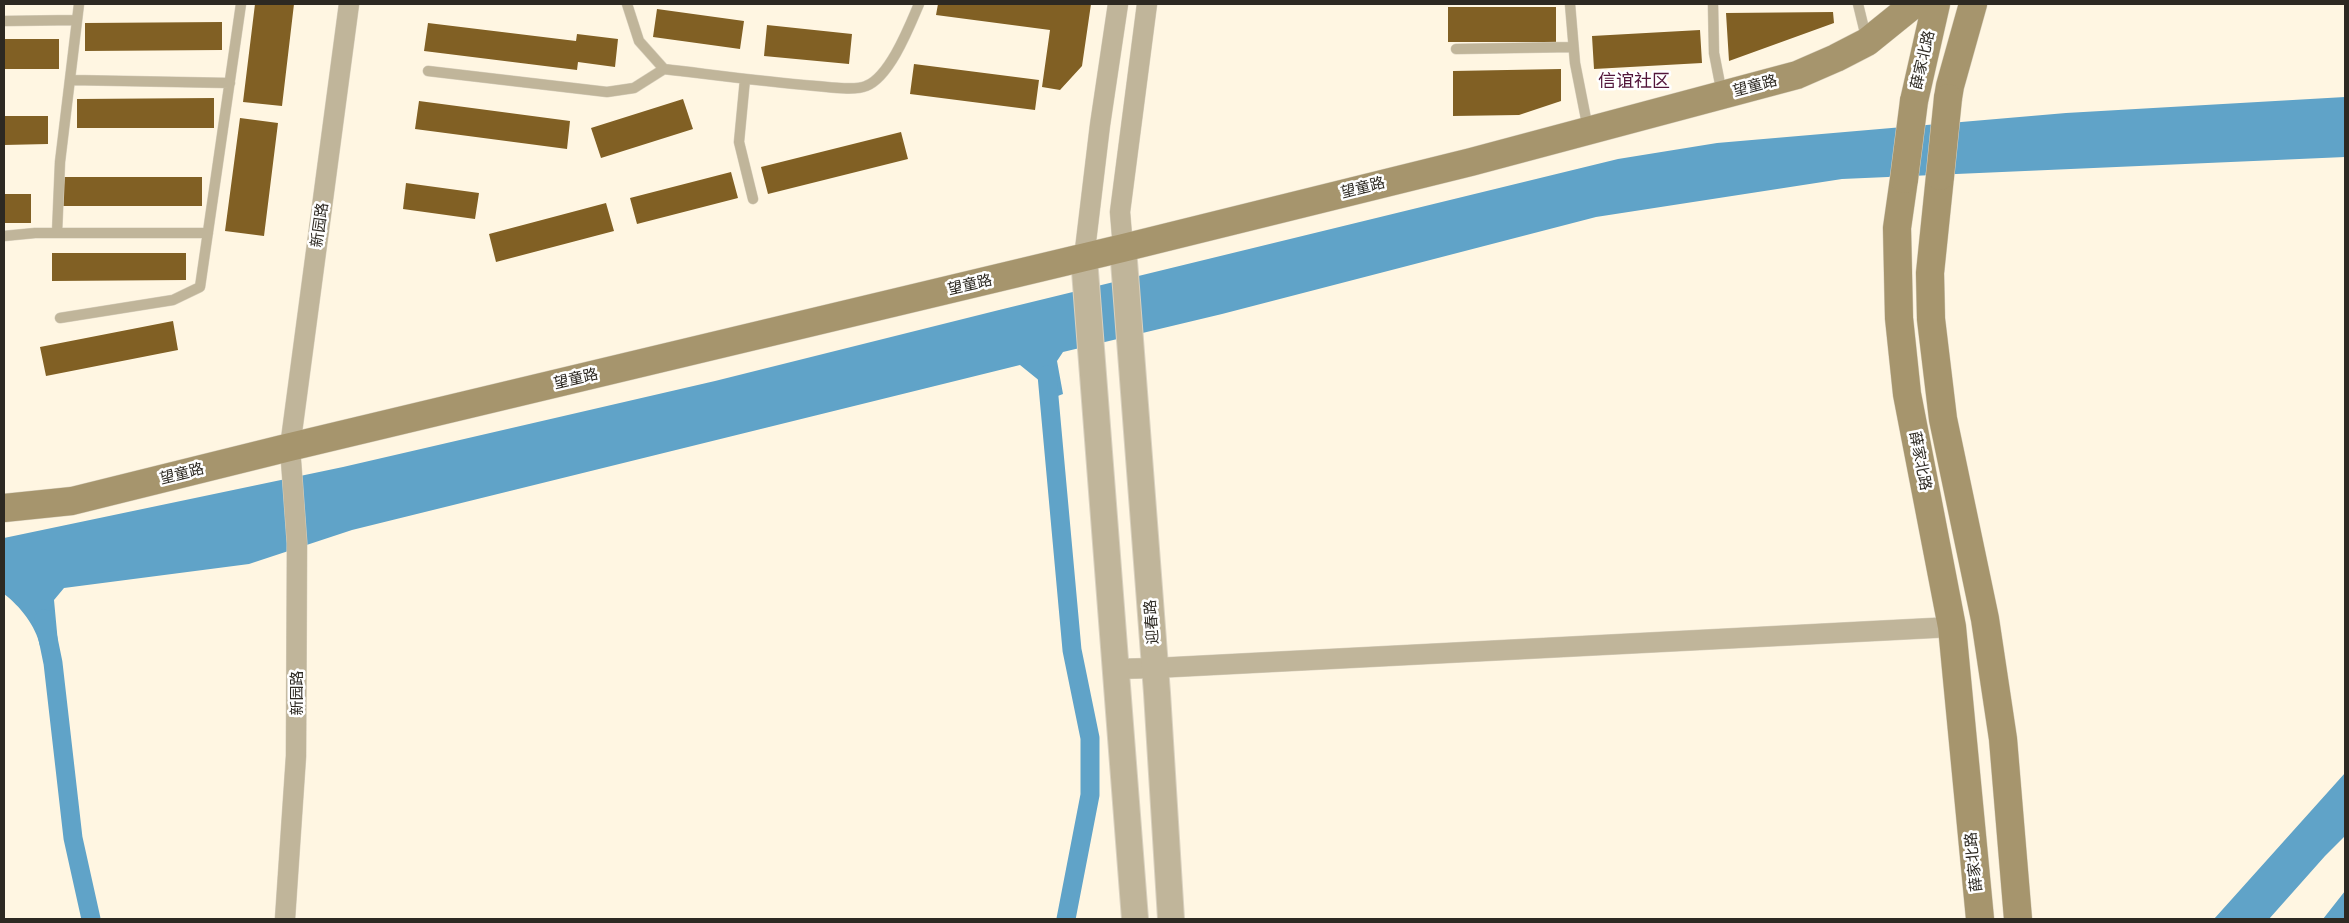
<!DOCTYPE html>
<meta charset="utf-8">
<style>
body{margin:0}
#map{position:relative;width:2349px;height:923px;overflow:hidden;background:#fff6e2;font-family:Inter,sans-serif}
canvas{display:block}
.frame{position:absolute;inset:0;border:5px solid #2d2922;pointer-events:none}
</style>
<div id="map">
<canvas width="2349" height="923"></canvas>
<div class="frame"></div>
</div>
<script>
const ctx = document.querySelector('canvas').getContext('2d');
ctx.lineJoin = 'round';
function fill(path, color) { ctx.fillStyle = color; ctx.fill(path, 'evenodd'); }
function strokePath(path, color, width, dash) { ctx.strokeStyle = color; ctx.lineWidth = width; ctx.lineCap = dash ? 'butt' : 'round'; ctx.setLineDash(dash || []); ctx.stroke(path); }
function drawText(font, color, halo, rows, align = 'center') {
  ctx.font = font + ' Inter,"Noto Sans SC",sans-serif'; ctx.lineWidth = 5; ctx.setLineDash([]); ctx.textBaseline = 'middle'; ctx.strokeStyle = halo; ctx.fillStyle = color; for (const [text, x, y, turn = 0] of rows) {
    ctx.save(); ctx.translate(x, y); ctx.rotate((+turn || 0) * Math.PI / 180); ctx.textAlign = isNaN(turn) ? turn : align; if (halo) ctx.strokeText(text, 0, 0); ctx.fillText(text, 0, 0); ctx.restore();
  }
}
const water = new Path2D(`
 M2345,97V157L1842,179L1596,217L1222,314L1063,352L1057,361L1063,394L1042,402L1041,382L1020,365L352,530L249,564L64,588L54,600L58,643L40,646C36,626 20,606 4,594V538L343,467L715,381L999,310L1618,159L1717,143L2066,113Z
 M2345,773V836L2325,856L2269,919H2214Z
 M2345,891V919H2323Z`);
const canal = new Path2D(`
 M1047,375L1072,650L1090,738V795L1066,919
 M44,619L53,663L73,838L91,919`);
const building = new Path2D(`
 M255,4H294L282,106L243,102Z
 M938,4H1091L1082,66L1060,90L1042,87L1050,30L936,15Z
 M1448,7H1556V42H1448Z
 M657,9L744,21L740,49L653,37Z
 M1833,12L1834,23L1729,61L1726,13Z
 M222,22V50L85,51V23Z
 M428,23L576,41L577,34L618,39L615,67L578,62L577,70L424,51Z
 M767,25L852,34L849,64L764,56Z
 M1700,30L1702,63L1594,69L1592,36Z
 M4,39H59V69H4Z
 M914,64L1039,80L1035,110L910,94Z
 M1561,69V101L1519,115L1453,116V71Z
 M214,98V128H77V99Z
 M683,99L693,129L601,158L591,128Z
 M419,101L570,121L567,149L415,129Z
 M4,116H48V144L4,145Z
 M240,118L278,123L264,236L225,231Z
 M901,132L908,159L768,194L761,167Z
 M731,172L738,198L637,224L630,198Z
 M63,177H202V206H63Z
 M406,183L479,193L475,219L403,209Z
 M4,194H31V223H4Z
 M606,203L614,231L496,262L489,234Z
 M52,253H186V280L52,281Z
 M173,321L178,350L46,376L40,347Z`);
const service = new Path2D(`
 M627,4L639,41L664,69C715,75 765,82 816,86C829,87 855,91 866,86C890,77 910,25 919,4
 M1570,4L1575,63L1588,129
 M1713,4L1714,53L1722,94
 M1858,4L1867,41
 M4,21L77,20
 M1456,49L1573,47
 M428,71L607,92L634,88L664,69
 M745,79L739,142L753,199
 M71,80L230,83
 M57,233L60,162L79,4
 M4,236L35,233H208
 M60,318L173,300L200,287L241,4`);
const minor = new Path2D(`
 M1123,248L1120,212L1147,4
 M1084,258L1100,125L1118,4
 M1115,669L1155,668L1952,627
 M285,919L296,756L297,543L290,447L349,4`);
const tertiary = new Path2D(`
 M1123,248L1157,693L1171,919
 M1084,258L1135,919`);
const secondary = new Path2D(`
 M1948,98L1950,86L1973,4
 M1914,101L1936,4
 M1940,176L1930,273L1931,319L1943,419L1985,619L2003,739L2018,919
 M1904,179L1897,228L1899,318L1907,394L1952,627L1980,919
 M4,508L72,501L290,447L1123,248L1471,162L1797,75L1836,58L1867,42L1914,4`);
const secondaryBridge = new Path2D(`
 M1940,176L1948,98
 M1904,179L1914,101`);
const streetNames = [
 ["薛家北路",1923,60,-77],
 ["望童路",1755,86,-15],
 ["望童路",1363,188,-14],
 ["新园路",320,225,-82],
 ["望童路",970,285,-13],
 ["望童路",576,379,-13],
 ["薛家北路",1920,461,79],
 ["望童路",182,474,-14],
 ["迎春路",1152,622,-94],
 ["新园路",297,693,-90],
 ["薛家北路",1974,862,-96]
];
const quarterNames = [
 ["信谊社区",1634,82]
];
fill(water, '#60a3c8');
strokePath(canal, '#60a3c8', 19);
fill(building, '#816024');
strokePath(service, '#d9d1bf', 11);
strokePath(minor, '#d9d1bf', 21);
strokePath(tertiary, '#d9d1bf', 28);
strokePath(secondary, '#d9d1bf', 29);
strokePath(service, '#c0b59a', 10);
strokePath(minor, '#c0b59a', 20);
strokePath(tertiary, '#c0b59a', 26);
strokePath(secondary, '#a6956d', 28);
strokePath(secondaryBridge, '#d9d1bf', 29, []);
strokePath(secondaryBridge, '#a6956d', 28);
drawText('15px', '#2d2922', '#fff', streetNames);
drawText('18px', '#53163b', '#fff', quarterNames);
</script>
